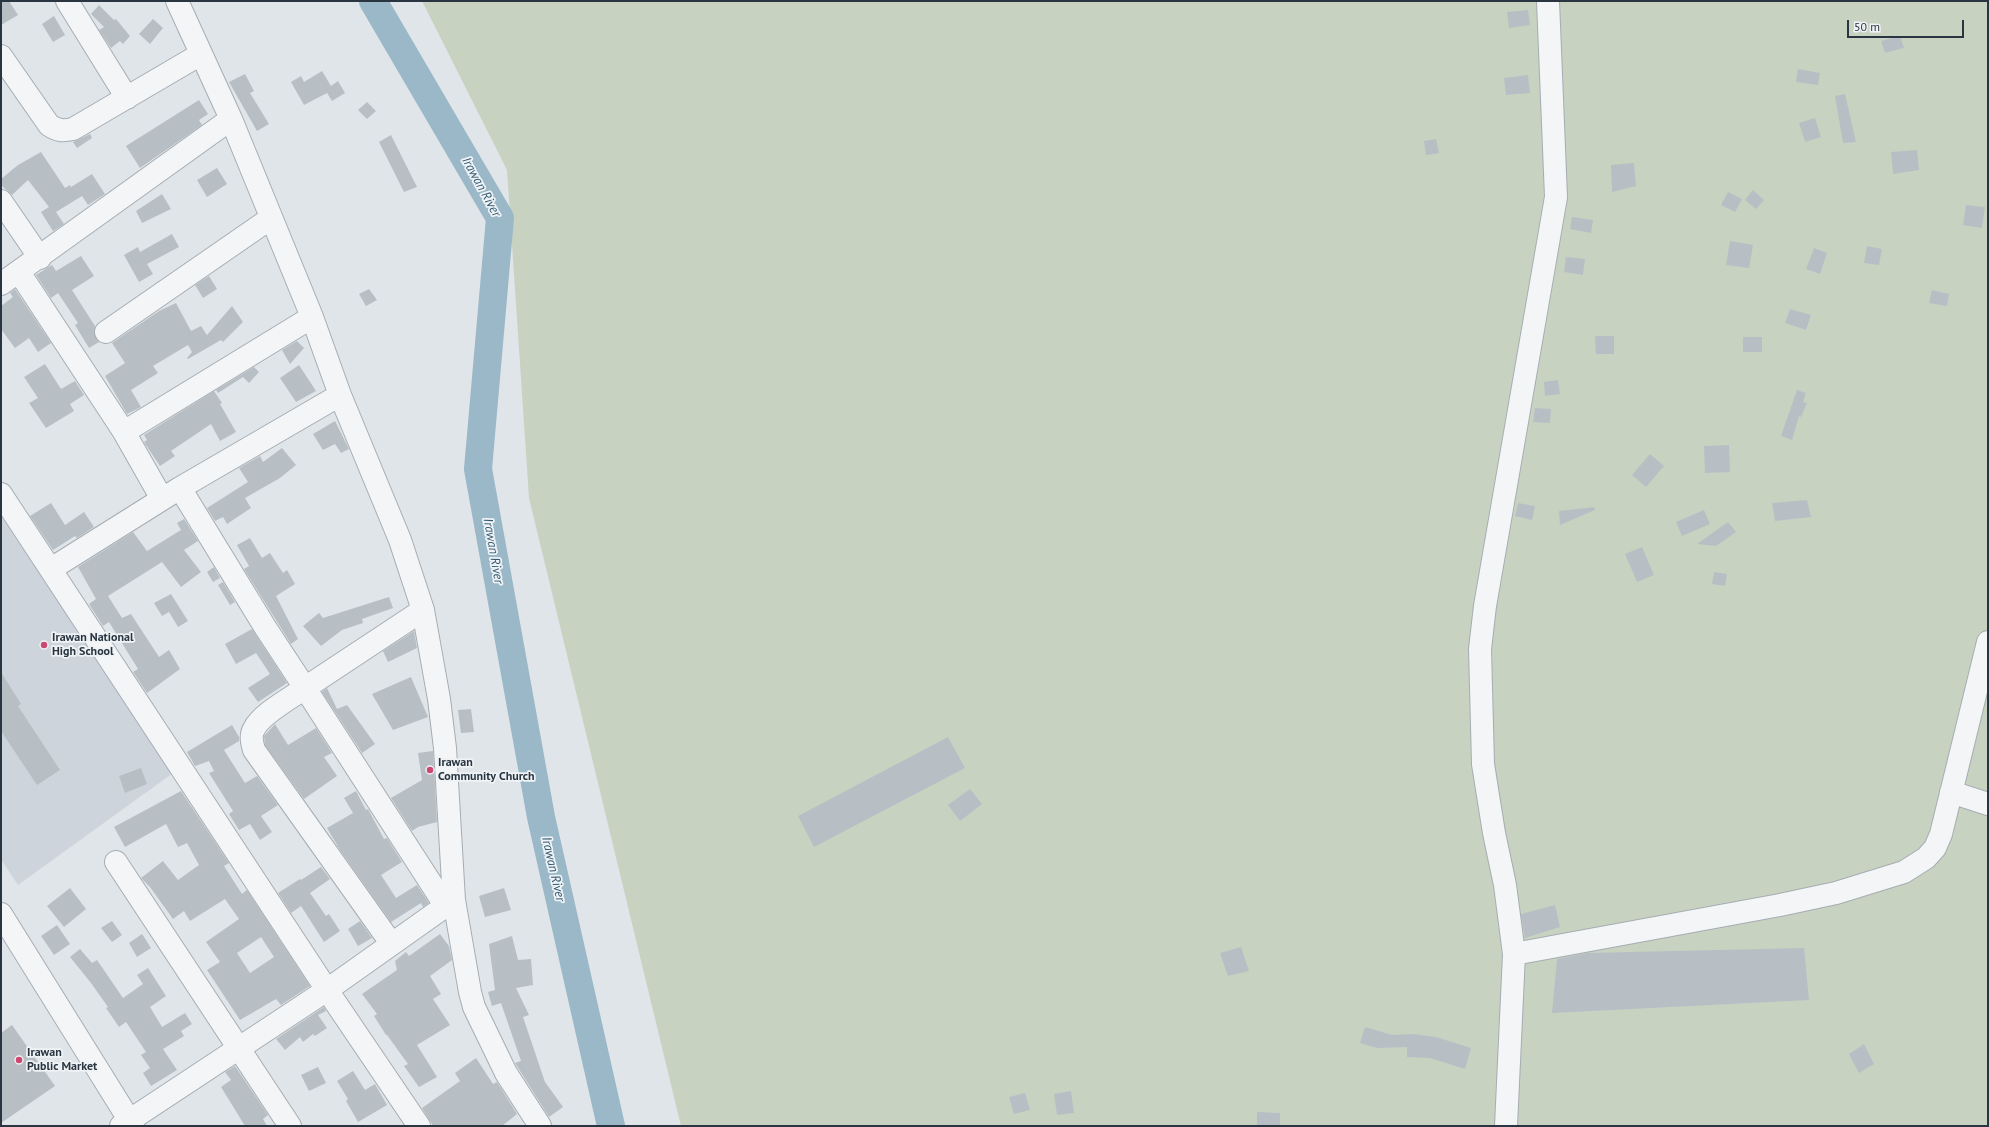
<!DOCTYPE html>
<style>
body{margin:0}
#map{position:relative;width:1989px;height:1127px;overflow:hidden;background:#e0e5e9;font-family:"PT Sans",sans-serif}
canvas{display:block}
.frame{position:absolute;inset:0;border:2px solid #293540;pointer-events:none}
.scale{position:absolute;left:1847px;top:20px;width:117px;height:18px;box-sizing:border-box;border:2px solid #293540;border-top:0;padding-left:5px;font-size:12px;line-height:14px;white-space:nowrap;color:#293540;-webkit-text-stroke:3px #eff3f6;paint-order:stroke}
</style>
<div id="map">
<canvas width="1989" height="1127"></canvas>
<div class="frame"></div>
<div class="scale">50 m</div>
</div>
<script>
const ctx = document.querySelector('canvas').getContext('2d');
ctx.lineJoin = 'round';
function fill(path, color) { ctx.fillStyle = color; ctx.fill(path, 'evenodd'); }
function strokePath(path, color, width, dash) { ctx.strokeStyle = color; ctx.lineWidth = width; ctx.lineCap = dash ? 'butt' : 'round'; ctx.setLineDash(dash || []); ctx.stroke(path); }
function drawText(font, color, halo, rows, align = 'center') {
  ctx.font = font + ' "PT Sans",sans-serif'; ctx.lineWidth = 3.5; ctx.setLineDash([]); ctx.textBaseline = 'middle'; ctx.strokeStyle = halo; ctx.fillStyle = color; for (const [text, x, y, turn = 0] of rows) {
    ctx.save(); ctx.translate(x, y); ctx.rotate((+turn || 0) * Math.PI / 180); ctx.textAlign = isNaN(turn) ? turn : align; if (halo) ctx.strokeText(text, 0, 0); ctx.fillText(text, 0, 0); ctx.restore();
  }
}
const built = new Path2D(`
 M1,516L173,773L18,885L1,859Z`);
const green = new Path2D(`
 M422,1H1988V1126H681L529,498L507,170Z`);
const river = new Path2D(`
 M373,1L500,218L478,469L541,817L611,1126`);
const building = new Path2D(`
 M1,1H9L18,15L1,25Z
 M99,5L114,20L116,19L130,36L123,44L120,41L111,48L99,30L104,27L91,14Z
 M1528,10L1530,25L1509,28L1507,12Z
 M54,16L65,35L53,42L42,24Z
 M153,19L163,28L150,44L139,34Z
 M1900,36L1904,48L1885,53L1881,41Z
 M1798,69L1820,73L1818,85L1796,82Z
 M322,71L331,86L338,81L345,93L332,101L327,93L304,105L291,82L301,76L304,82Z
 M245,74L254,91L250,93L269,124L257,131L229,82Z
 M1528,75L1530,93L1506,95L1504,78Z
 M1845,94L1856,142L1843,143L1835,96Z
 M199,100L208,114L199,120L202,125L140,168L126,146Z
 M367,102L376,111L367,119L358,110Z
 M1815,118L1821,137L1805,142L1799,123Z
 M90,134L92,138L77,148L73,142Z
 M391,135L417,187L404,192L379,142Z
 M1436,139L1439,153L1426,155L1424,141Z
 M1917,150L1919,170L1893,174L1891,152Z
 M41,152L65,188L70,185L71,187L92,174L105,194L88,205L82,196L56,212L64,224L53,231L41,212L49,207L28,180L12,195L1,185V179L18,165Z
 M1634,163L1636,186L1612,192L1611,165Z
 M217,168L227,184L207,197L197,180Z
 M1753,190L1764,200L1756,209L1745,200Z
 M1728,192L1742,199L1735,212L1721,205Z
 M162,194L171,209L142,223L136,211Z
 M1966,205L1985,207L1982,228L1963,225Z
 M1572,217L1593,220L1591,233L1570,229Z
 M172,234L179,247L147,264L153,274L139,282L124,255L138,247L140,252Z
 M1730,241L1753,245L1749,268L1726,265Z
 M1867,246L1882,249L1879,265L1864,263Z
 M1814,248L1827,253L1820,274L1806,269Z
 M81,256L94,276L72,290L95,326L94,333L99,342L89,348L75,325L78,323L58,293L51,298L36,275L52,265L56,271Z
 M1566,257L1585,259L1583,275L1564,272Z
 M209,276L217,289L203,298L195,285Z
 M15,289L51,343L38,352L29,338L15,348L1,329V306L13,297L10,293Z
 M369,289L377,300L366,306L359,294Z
 M1932,290L1949,294L1947,306L1929,303Z
 M176,303L191,331L201,326L207,335L232,306L243,322L223,342L221,340L188,359L187,358L192,352L188,345L153,366L158,373L131,390L141,407L127,414L105,376L125,363L112,343L159,311Z
 M1790,309L1811,315L1806,330L1785,323Z
 M1595,336H1614V354H1596Z
 M1743,337H1762V352H1743Z
 M297,341L304,348L290,364L282,350Z
 M45,364L61,389L75,381L84,395L70,404L74,411L46,428L29,403L38,398L24,377Z
 M299,365L316,391L296,402L280,378Z
 M254,367L259,372L249,383L243,377L218,393L216,390Z
 M1558,380L1560,394L1545,396L1544,382Z
 M1797,390L1806,393L1803,402L1807,403L1801,417L1799,416L1792,440L1781,436Z
 M214,391L222,403L220,404L236,432L220,441L211,424L171,451L175,456L160,466L144,442L147,440L144,435Z
 M1535,408L1551,409L1550,423L1533,422Z
 M335,421L349,449L341,453L335,444L323,450L313,434Z
 M1729,445L1730,472L1705,473L1704,446Z
 M282,448L296,465L280,478L245,498L251,508L227,524L223,517L215,521L207,508L248,482L239,468L260,456L263,462Z
 M1650,454L1664,466L1646,487L1632,475Z
 M1807,500L1811,517L1775,521L1772,503Z
 M51,503L65,525L84,512L94,527L77,538L75,536L53,550L30,516Z
 M1518,503L1535,506L1532,520L1515,516Z
 M1594,507L1595,510L1560,525L1559,511Z
 M1704,510L1710,524L1682,536L1676,522Z
 M184,519L198,541L184,550L201,572L181,587L162,562L108,596L122,618L131,614L159,657L169,650L180,669L147,693L133,672L138,669L109,622L103,626L89,604L96,599L78,567L133,532L147,551L181,530L177,523Z
 M1728,522L1736,532L1716,546L1697,544Z
 M250,538L262,558L270,553L283,573L287,570L295,584L276,596L298,639L291,644L244,569L249,566L237,545Z
 M1642,547L1654,575L1637,582L1625,554Z
 M214,567L220,578L213,582L207,572Z
 M1714,572L1727,574L1725,586L1712,584Z
 M223,582L235,602L230,605L218,585Z
 M171,594L188,621L178,627L169,612L162,616L154,603Z
 M389,597L393,608L362,619L363,623L342,630L321,646L303,626L319,613L323,618Z
 M252,629L287,683L258,702L248,688L270,674L256,653L236,664L225,644Z
 M414,631L417,648L388,662L383,651Z
 M1,672L21,704L18,706L60,770L37,785L1,731Z
 M411,677L428,717L393,730L372,694Z
 M327,688L337,709L347,705L375,744L362,753L322,692Z
 M471,709L474,732L461,733L458,710Z
 M275,724L288,745L316,728L332,753L324,757L337,776L304,799L265,745L264,736Z
 M232,725L239,737V741L224,750L245,783L257,776L278,805L261,816L272,832L260,840L250,824L239,830L229,814L233,811L209,773L214,771L209,761L195,766L187,752Z
 M948,737L965,768L814,847L798,816Z
 M433,751L437,822L418,827L412,831L391,798L422,780L418,753Z
 M141,768L147,784L125,793L119,776Z
 M970,789L982,804L960,821L948,805Z
 M181,791L229,863L224,866L242,894L247,890L310,986L281,1005L276,999L240,1020L207,970L220,962L206,942L239,919L225,899L190,921L184,911L173,919L150,887L141,878L163,861L178,880L199,865L187,843L178,847L166,824L125,847L114,827ZM261,937L274,957L250,973L237,953Z
 M356,791L366,810L368,809L384,839L387,838L402,862L381,875L396,898L417,885L429,903L423,907L421,903L391,922L340,850L327,828L353,813L344,798Z
 M321,867L330,879L310,893L326,916L329,914L340,931L324,942L301,906L291,913L278,893L300,879L301,880Z
 M70,888L86,909L64,927L47,906Z
 M504,888L511,910L485,917L479,896Z
 M1555,905L1560,927L1525,938L1521,914Z
 M112,921L122,935L112,942L101,928Z
 M360,921L372,938L358,946L348,929Z
 M57,925L70,944L54,955L41,936Z
 M142,934L151,948L137,957L129,943Z
 M440,934L449,946L452,960L430,976L441,994L433,999L450,1025L417,1045L437,1077L419,1087L404,1066L408,1064L387,1035H386L374,1016L377,1014L362,994L397,970L395,961L406,952L409,956Z
 M512,936L518,960L531,959L533,985L516,988L529,1015L523,1017L545,1082L563,1107L549,1117L515,1063L521,1061L501,1003L492,1006L488,992L495,990L489,944Z
 M1241,947L1249,971L1228,976L1220,953Z
 M1804,948L1809,1000L1552,1013L1557,959L1588,953Z
 M80,949L92,963L97,960L123,998L143,984L137,975L148,968L166,996L150,1007L162,1027L185,1013L192,1024L181,1031L184,1036L163,1049L177,1070L151,1086L143,1073L150,1068L141,1055L146,1052L126,1022L119,1027L106,1008L108,1007L91,983L70,957Z
 M324,1007L326,1011L318,1015L327,1028L315,1036L313,1034L303,1042L300,1037L285,1050L276,1039Z
 M12,1025L55,1086L1,1123V1033Z
 M1365,1027L1392,1035L1413,1034L1436,1037L1471,1048L1465,1069L1430,1058L1407,1057V1047L1377,1048L1360,1043Z
 M1864,1044L1874,1064L1859,1073L1849,1054Z
 M476,1058L493,1084L497,1082L517,1114L502,1126H433L422,1108L460,1081L455,1073Z
 M235,1066L268,1115L263,1119L267,1126H245L221,1087L231,1080L225,1072Z
 M318,1067L326,1083L309,1091L301,1075Z
 M353,1071L365,1090L375,1084L387,1105L358,1122L346,1101L348,1099L337,1081Z
 M1071,1091L1074,1113L1057,1115L1054,1094Z
 M1025,1093L1030,1110L1014,1114L1009,1097Z
 M1257,1112L1280,1113V1126H1257Z`);
const minor = new Path2D(`
 M67,1L127,98
 M177,1L231,119L312,317L340,395L400,540L423,610L439,699L445,748L454,900L470,992L474,1007L506,1073L540,1126
 M1,56L49,125C58,131 63,131 73,129L201,54
 M1,201L40,258
 M19,272L124,432L162,499
 M1,284L231,119
 M106,332L271,218
 M124,432L312,317
 M180,488L265,627L305,688C291,698 261,714 254,729C250,735 252,743 254,750L391,943
 M1,494L327,990L419,1126
 M51,569L180,488L340,395
 M423,610L305,688L445,905
 M1951,792L1988,804
 M116,862L290,1126
 M1,914L133,1126
 M1514,954L1780,905L1836,893L1904,872L1926,858L1935,848L1941,834L1988,642
 M121,1126L327,990L454,900
 M1506,1126L1514,954L1505,885L1494,833L1483,764L1480,649L1485,606L1556,197L1548,1`);
const markers = [
 [44,645,4,"#cc4771"],
 [430,770,4,"#cc4771"],
 [19,1060,4,"#cc4771"]
];
const poiNames = [
 ["Irawan National",52,638],
 ["High School",52,652],
 ["Irawan",438,763],
 ["Community Church",438,777],
 ["Irawan",27,1053],
 ["Public Market",27,1067]
];
const waterNames = [
 ["Irawan River",481,187,61],
 ["Irawan River",493,551,80],
 ["Irawan River",553,869,77]
];
fill(built, '#ced4db');
fill(green, '#c8d2c1');
strokePath(river, '#9bb8c8', 28);
fill(building, '#b7bfc5');
strokePath(minor, '#a5adb3', 24);
strokePath(minor, '#f3f5f7', 22);
for (const [x, y, r, color] of markers) { const dot = new Path2D(); dot.arc(x, y, r, 0, 2 * Math.PI); ctx.fillStyle = color; ctx.fill(dot); strokePath(dot, '#eff3f6', 1.5); }
drawText('bold 12px', '#293540', '#eff3f6', poiNames, 'left');
drawText('italic 13px', '#345a73', '#eff3f6', waterNames);
</script>
